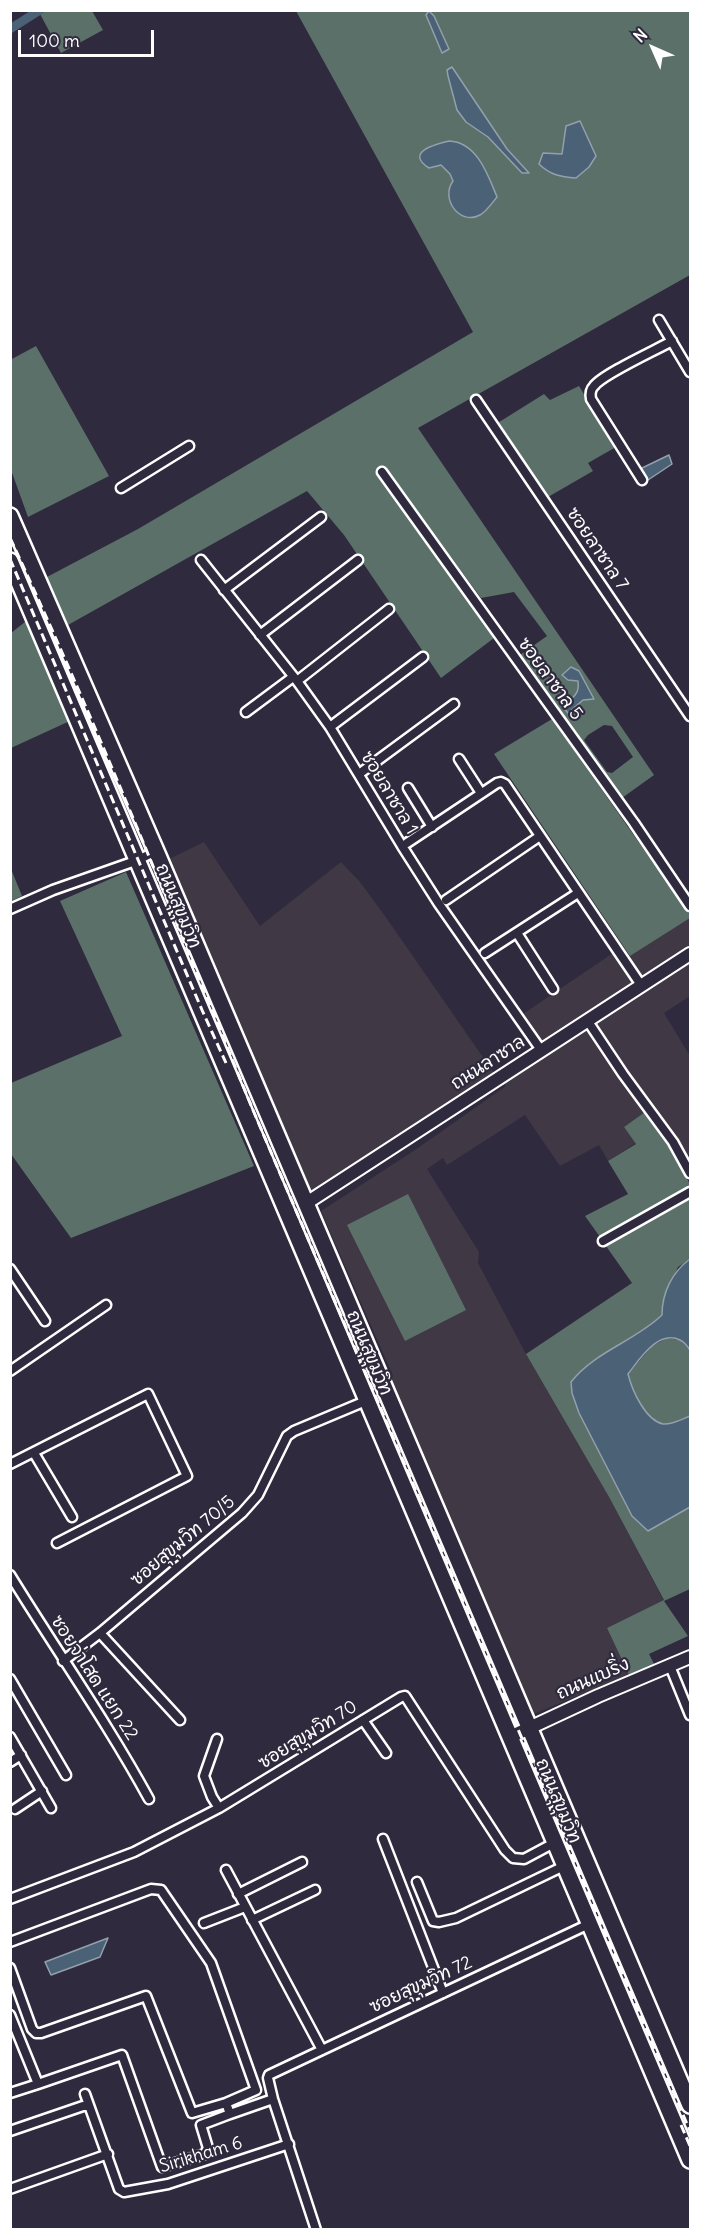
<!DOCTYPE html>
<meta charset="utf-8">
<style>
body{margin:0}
#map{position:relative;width:701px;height:2240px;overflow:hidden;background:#2f2a3d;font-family:Delius,sans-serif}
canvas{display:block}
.frame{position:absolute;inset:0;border:12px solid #fff;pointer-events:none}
.north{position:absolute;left:623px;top:18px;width:60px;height:60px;-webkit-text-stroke:4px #2f2a3d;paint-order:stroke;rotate:315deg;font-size:16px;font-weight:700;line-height:24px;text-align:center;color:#fff}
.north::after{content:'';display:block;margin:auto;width:21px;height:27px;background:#fff;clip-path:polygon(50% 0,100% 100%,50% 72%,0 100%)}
.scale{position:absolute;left:18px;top:30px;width:136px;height:27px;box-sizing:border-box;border:3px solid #fff;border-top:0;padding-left:8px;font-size:18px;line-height:21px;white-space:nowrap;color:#fff;-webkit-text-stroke:4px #2f2a3d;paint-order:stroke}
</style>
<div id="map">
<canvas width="701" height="2240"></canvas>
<div class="frame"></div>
<div class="north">N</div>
<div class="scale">100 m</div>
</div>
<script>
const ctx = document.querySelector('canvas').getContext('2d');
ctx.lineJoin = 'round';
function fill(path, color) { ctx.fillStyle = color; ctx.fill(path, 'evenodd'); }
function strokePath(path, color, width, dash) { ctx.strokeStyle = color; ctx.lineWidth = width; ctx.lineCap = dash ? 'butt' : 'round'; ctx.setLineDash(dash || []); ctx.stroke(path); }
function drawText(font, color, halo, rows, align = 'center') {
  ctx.font = font + ' Delius,"Playpen Sans Thai",sans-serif'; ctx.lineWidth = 4.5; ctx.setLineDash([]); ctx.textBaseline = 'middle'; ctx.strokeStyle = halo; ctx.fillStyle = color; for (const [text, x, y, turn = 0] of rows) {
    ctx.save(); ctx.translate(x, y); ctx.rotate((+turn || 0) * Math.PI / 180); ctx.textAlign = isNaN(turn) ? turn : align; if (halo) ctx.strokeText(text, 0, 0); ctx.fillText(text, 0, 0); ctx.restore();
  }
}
const built = new Path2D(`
 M204,842L260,926L341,862L360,882L385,916L496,1076L543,1044L523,1014L613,953L620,962L690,918V996L664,1013L690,1056V1153L680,1163L645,1112L624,1127L636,1143L608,1161L599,1145L560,1166L525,1115L447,1165L443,1158L427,1169L479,1252L478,1263L526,1354L609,1497L664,1601L607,1628L629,1675L531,1715L389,1380L393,1376L321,1211L415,1150L506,1086L496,1076L310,1195L167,860Z`);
const green = new Path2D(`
 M47,10L92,11L103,30L61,53L40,14Z
 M296,11H690V275L418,428L654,775L622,798L520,655L547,636L514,592L481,598L434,534L424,539L494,638L441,678L344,535L307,491L68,625L45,578L138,529L473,332ZM574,669L594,699H583L576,705L568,702C576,696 579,692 578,681L568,680ZM604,725L612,726L633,757L612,773L607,772L584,740L588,735Z
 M36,346L109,476L28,517L11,470L10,360Z
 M579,386L616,447L588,463L593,471L548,497L496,424L544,394L550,400Z
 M30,618L72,720L11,748V633Z
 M552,719L690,915V918L630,956L494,754Z
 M11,869L22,896L11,901H10Z
 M126,872L254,1166L71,1238L11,1154V1083L122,1036L60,901Z
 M645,1112L680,1163L690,1185L688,1190L600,1237L585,1216L628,1194L608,1161L636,1144L624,1127Z
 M408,1194L466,1310L405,1341L347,1225Z
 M690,1199V1259L678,1267L662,1304V1315C636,1341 594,1352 571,1382L572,1393L579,1413L632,1516L648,1531L690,1507V1589L664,1601L688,1636L649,1654L655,1666L629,1675L607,1628L664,1600L609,1497L526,1354L632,1283L606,1246Z
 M667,1338L680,1340L690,1350V1416C682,1419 672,1425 663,1424C645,1420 632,1390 628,1374L652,1346Z`);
const water = new Path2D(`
 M429,11L434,16L449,49L442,53L426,15Z
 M452,67L507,149L529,173H522L488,137L466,122L457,110L448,76L447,70Z
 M580,121L596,156L589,167L576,178C561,177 550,175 539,164L543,153L562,154L566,126Z
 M449,141C477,142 488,175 497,197C492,203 486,212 480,215C460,226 440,199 453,181L450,174L441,165L429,168C404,152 436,144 449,141Z
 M669,455L672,464L648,480L640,469Z
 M571,667L579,671L594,699L583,700L568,713L564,708C570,696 580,698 578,681L568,680L562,675Z
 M690,1259V1350C688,1347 684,1342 680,1340C658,1329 639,1360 628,1374C632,1390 645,1420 663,1424C672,1425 682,1419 690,1416V1507L648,1531L632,1516L579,1413L572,1393L571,1382C594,1352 635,1341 662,1315C662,1293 672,1272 690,1259Z
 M108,1938L100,1957L51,1975L45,1962Z`);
const canal = new Path2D(`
 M10,29L40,10`);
const street = new Path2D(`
 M659,320L690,372
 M476,400L690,716
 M382,472L634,823L690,906
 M642,480L591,399C590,394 590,390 594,386C603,374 656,350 672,341
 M121,488L189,446
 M201,560L297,681L330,727L402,846L439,904L541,1050
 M224,590L321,517
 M260,635L358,560
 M297,681L389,609
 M246,712L293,677
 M330,727L423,657
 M459,759L481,793
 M359,774L454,704
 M408,788L432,827
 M407,843L497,783L501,782L505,784L641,985
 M446,900L540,836
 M10,909L53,890L138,860L156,851
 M517,933L553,989
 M485,953L578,893
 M587,1020L623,1074L673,1142L690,1173
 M603,1241L690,1192
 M10,1269L45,1321
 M10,1371L106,1305
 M34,1453L72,1517
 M10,1464L148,1394L187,1476L57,1543
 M10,1575C56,1650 107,1722 149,1799
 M100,1633L180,1720
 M63,1661L100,1633L242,1513L258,1495L287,1436L294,1431L368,1400
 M670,1666L690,1715
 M10,1679L66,1775
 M363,1720L386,1753
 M10,1737L51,1808
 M217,1739L204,1776L212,1797L219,1808
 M10,1762L21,1755
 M15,1809L42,1791
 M383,1839L443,1993
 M226,1870L322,2050
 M417,1882L433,1921L439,1922L456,1918L564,1866
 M238,1894L302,1862
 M10,1899L134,1852L219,1808L401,1697L405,1696L505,1850L513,1858L524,1859L554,1843
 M252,1920L315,1890
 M204,1923L245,1907
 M10,1942L151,1889L161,1890L211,1963L256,2090L226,2103L192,2113L146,1996L41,2033H36L32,2029L10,1968
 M10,2015L38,2084L122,2055L162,2167L205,2154L208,2148L201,2125L230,2114
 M10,2093L38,2084
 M85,2094L119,2189L124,2192L168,2184L289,2144
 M226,2103L230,2114L273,2099
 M10,2131L83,2106H88
 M10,2189L108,2154
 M316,2230L273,2099L268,2078L269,2075L589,1924`);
const secondary = new Path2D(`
 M305,1204L690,954
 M510,1737L598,1696L690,1657`);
const highway = new Path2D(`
 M10,516L156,851L690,2105
 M10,561L690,2160`);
const rail = new Path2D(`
 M10,538C98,726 174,918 253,1110L690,2131
 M10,559L202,1010L226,1063
 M681,2125L690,2146`);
const streetNames = [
 ["ซอยลาซาล 7",597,549,56],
 ["ซอยลาซาล 5",550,679,54],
 ["ซอยลาซาล 1",389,793,59],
 ["ถนนสุขุมวิท",178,906,67],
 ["ถนนลาซาล",488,1063,-33],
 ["ถนนสุขุมวิท",369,1353,67],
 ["ซอยสุขุมวิท 70/5",183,1541,-40],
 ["ซอยจ่าโสด แยก 22",94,1678,57],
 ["ถนนแบริ่ง",593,1679,-24],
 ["ซอยสุขุมวิท 70",308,1735,-32],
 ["ถนนสุขุมวิท",558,1801,67],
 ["ซอยสุขุมวิท 72",421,1985,-25],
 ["Sirikham 6",201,2155,-17]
];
fill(built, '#403844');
fill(green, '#5b7069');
fill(water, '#4b6176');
strokePath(water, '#93a0ad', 1.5);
strokePath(canal, '#4b6176', 9);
strokePath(street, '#fff', 13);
strokePath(secondary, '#fff', 16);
strokePath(highway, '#fff', 20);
strokePath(street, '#2f2a3d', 8);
strokePath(secondary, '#2f2a3d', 12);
strokePath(highway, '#2f2a3d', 15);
strokePath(rail, '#fff', 3, [9, 4.5]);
drawText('18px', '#fff', '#2f2a3d', streetNames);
</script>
